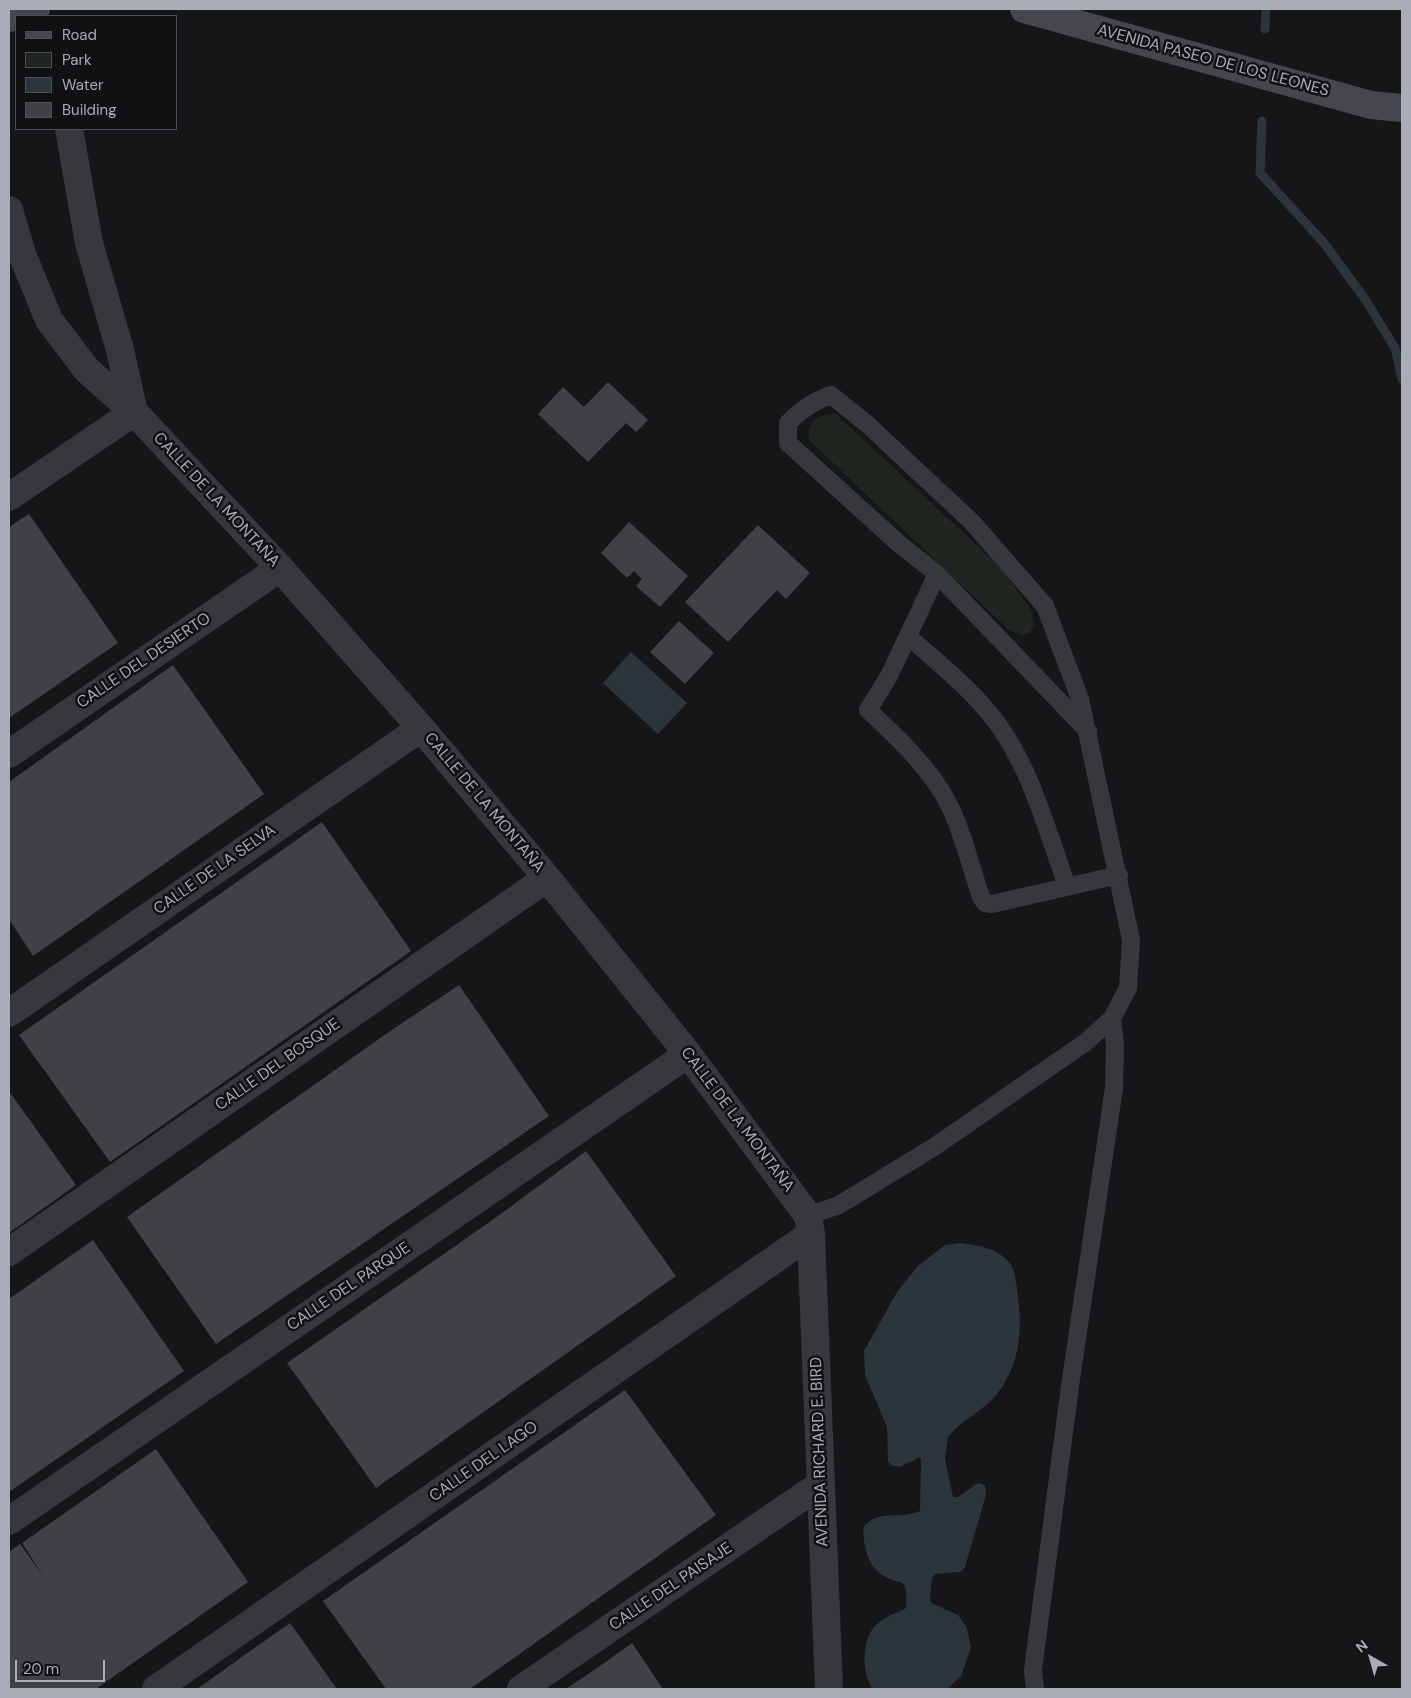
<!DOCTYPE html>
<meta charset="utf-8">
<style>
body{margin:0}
#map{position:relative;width:1411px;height:1698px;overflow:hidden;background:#161618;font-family:"DM Sans",sans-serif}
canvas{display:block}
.frame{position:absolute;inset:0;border:10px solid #a8adb8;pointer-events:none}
.legend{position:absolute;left:15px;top:15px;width:162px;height:115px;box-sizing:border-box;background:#111113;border:1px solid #4d4f55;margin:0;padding:6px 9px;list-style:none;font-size:15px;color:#a8adb8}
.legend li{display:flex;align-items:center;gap:10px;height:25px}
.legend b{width:25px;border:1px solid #4d4f55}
.north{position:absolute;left:1346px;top:1633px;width:50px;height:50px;-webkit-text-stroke:4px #111113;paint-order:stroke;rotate:322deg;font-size:14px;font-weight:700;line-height:20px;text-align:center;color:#a8adb8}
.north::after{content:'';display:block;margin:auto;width:18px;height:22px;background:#a8adb8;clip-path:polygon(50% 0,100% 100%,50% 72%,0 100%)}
.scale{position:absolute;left:15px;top:1660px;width:90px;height:22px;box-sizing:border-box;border:2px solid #a8adb8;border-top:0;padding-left:6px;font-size:15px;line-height:18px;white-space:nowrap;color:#a8adb8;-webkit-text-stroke:4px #111113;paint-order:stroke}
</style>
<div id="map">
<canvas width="1411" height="1698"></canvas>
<div class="frame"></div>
<ul class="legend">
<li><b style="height:6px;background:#45474d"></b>Road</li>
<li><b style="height:14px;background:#1e261f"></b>Park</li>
<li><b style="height:14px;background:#2c353c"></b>Water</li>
<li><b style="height:14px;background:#404145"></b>Building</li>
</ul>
<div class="north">N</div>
<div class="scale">20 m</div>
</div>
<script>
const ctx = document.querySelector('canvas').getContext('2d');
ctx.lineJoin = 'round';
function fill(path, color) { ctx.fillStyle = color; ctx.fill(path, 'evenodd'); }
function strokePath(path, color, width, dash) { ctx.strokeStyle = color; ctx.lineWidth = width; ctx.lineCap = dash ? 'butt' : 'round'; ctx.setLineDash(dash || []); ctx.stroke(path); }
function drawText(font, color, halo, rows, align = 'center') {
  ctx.font = font + ' "DM Sans",sans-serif'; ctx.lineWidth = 5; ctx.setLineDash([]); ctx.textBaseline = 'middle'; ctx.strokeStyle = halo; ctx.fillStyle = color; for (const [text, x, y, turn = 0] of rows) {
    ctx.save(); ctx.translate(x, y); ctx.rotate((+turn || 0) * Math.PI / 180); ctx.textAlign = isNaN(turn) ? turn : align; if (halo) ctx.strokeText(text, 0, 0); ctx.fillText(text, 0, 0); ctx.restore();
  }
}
const green = new Path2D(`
 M836,414L1000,567L1032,611L1034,624L1030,633L1023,635L1010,631L809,440C806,422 819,413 836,414Z`);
const water = new Path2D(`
 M631,652L687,703L658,734L603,683Z
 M960,1243C977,1245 996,1248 1008,1261C1015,1268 1016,1280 1017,1290C1023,1327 1021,1363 997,1394C984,1411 961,1420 948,1437L945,1459L953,1497H958L978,1483L985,1485L986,1495L965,1567L960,1572L935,1574L932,1578L930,1601L933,1604L958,1615L967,1628L971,1647L961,1676L947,1689H873C861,1672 861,1637 878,1623C886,1616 897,1613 906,1608C906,1602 907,1591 904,1585C902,1581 894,1581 890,1579C868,1571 864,1549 863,1528C877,1508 901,1520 920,1511L921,1459L920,1457L900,1467L891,1465L888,1461L887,1427L865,1375L864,1351L897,1292L918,1266L945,1245Z`);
const stream = new Path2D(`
 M1265,29L1266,9
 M1262,121L1260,173L1324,243L1365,299L1395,348L1402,379`);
const building = new Path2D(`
 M608,382L648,420L636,432L626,423L588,462L538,414L563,387L584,407Z
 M29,514L118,643L9,718V527Z
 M629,522L688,576L660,607L636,586L642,579L634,571L627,578L601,553Z
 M758,525L810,573L786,599L777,590L728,642L685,602Z
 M679,621L714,653L685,684L650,652Z
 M173,665L264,794L33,956L9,919V782Z
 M322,822L411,951L110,1162L19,1035Z
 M459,985L549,1116L216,1344L127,1217L393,1029Z
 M9,1091L76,1185L9,1233Z
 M586,1151L676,1276L376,1488L287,1363L491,1221Z
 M93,1240L184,1371L9,1492V1299Z
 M625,1390L716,1515L470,1689H386L323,1601Z
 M156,1449L248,1582L96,1689H9V1552L20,1544L44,1577L22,1543Z
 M290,1623L337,1689H197L253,1649Z
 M632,1643L663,1689H566L600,1666Z`);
const service = new Path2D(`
 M937,574L889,676L868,710C896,736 931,769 948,803C962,829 971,868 981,897L985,903L992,904L1119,875
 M908,636C933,659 962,681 984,707C1028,756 1045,825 1067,886
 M808,1216L839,1205L934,1147L1086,1042L1112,1018L1128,988L1131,940L1080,699L1045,606L972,522L867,424L831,395C813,401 801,410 788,423V443L897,542L937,574L1088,731
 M1035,1689L1033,1670L1070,1386L1114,1088L1115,1045L1112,1018`);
const minor = new Path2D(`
 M69,129L89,243L120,350L134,412
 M9,210L22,254L49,320L87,370L134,412L280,568L421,728L547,878L688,1054L808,1216L811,1234L829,1689
 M9,497L134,412
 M9,754L280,568
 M9,1013L421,728
 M9,1252L547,878
 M9,1521L688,1054
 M156,1689L811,1234
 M521,1689L821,1484`);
const secondary = new Path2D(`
 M1024,9L1371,105L1402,108
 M9,18L36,9`);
const streetNames = [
 ["AVENIDA PASEO DE LOS LEONES",1213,61,15],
 ["CALLE DE LA MONTAÑA",216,500,47],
 ["CALLE DEL DESIERTO",144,661,-34],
 ["CALLE DE LA MONTAÑA",484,803,50],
 ["CALLE DE LA SELVA",215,870,-35],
 ["CALLE DEL BOSQUE",278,1065,-35],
 ["CALLE DE LA MONTAÑA",737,1120,53],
 ["CALLE DEL PARQUE",349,1287,-34],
 ["AVENIDA RICHARD E. BIRD",820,1452,-92],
 ["CALLE DEL LAGO",484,1462,-35],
 ["CALLE DEL PAISAJE",671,1587,-34]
];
fill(green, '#1e261f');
fill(water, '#2c353c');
strokePath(stream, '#2c353c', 9);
fill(building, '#404145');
strokePath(service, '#37383d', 18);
strokePath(minor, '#37383d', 28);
strokePath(secondary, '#45474d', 28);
drawText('16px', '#a8adb8', '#111113', streetNames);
</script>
